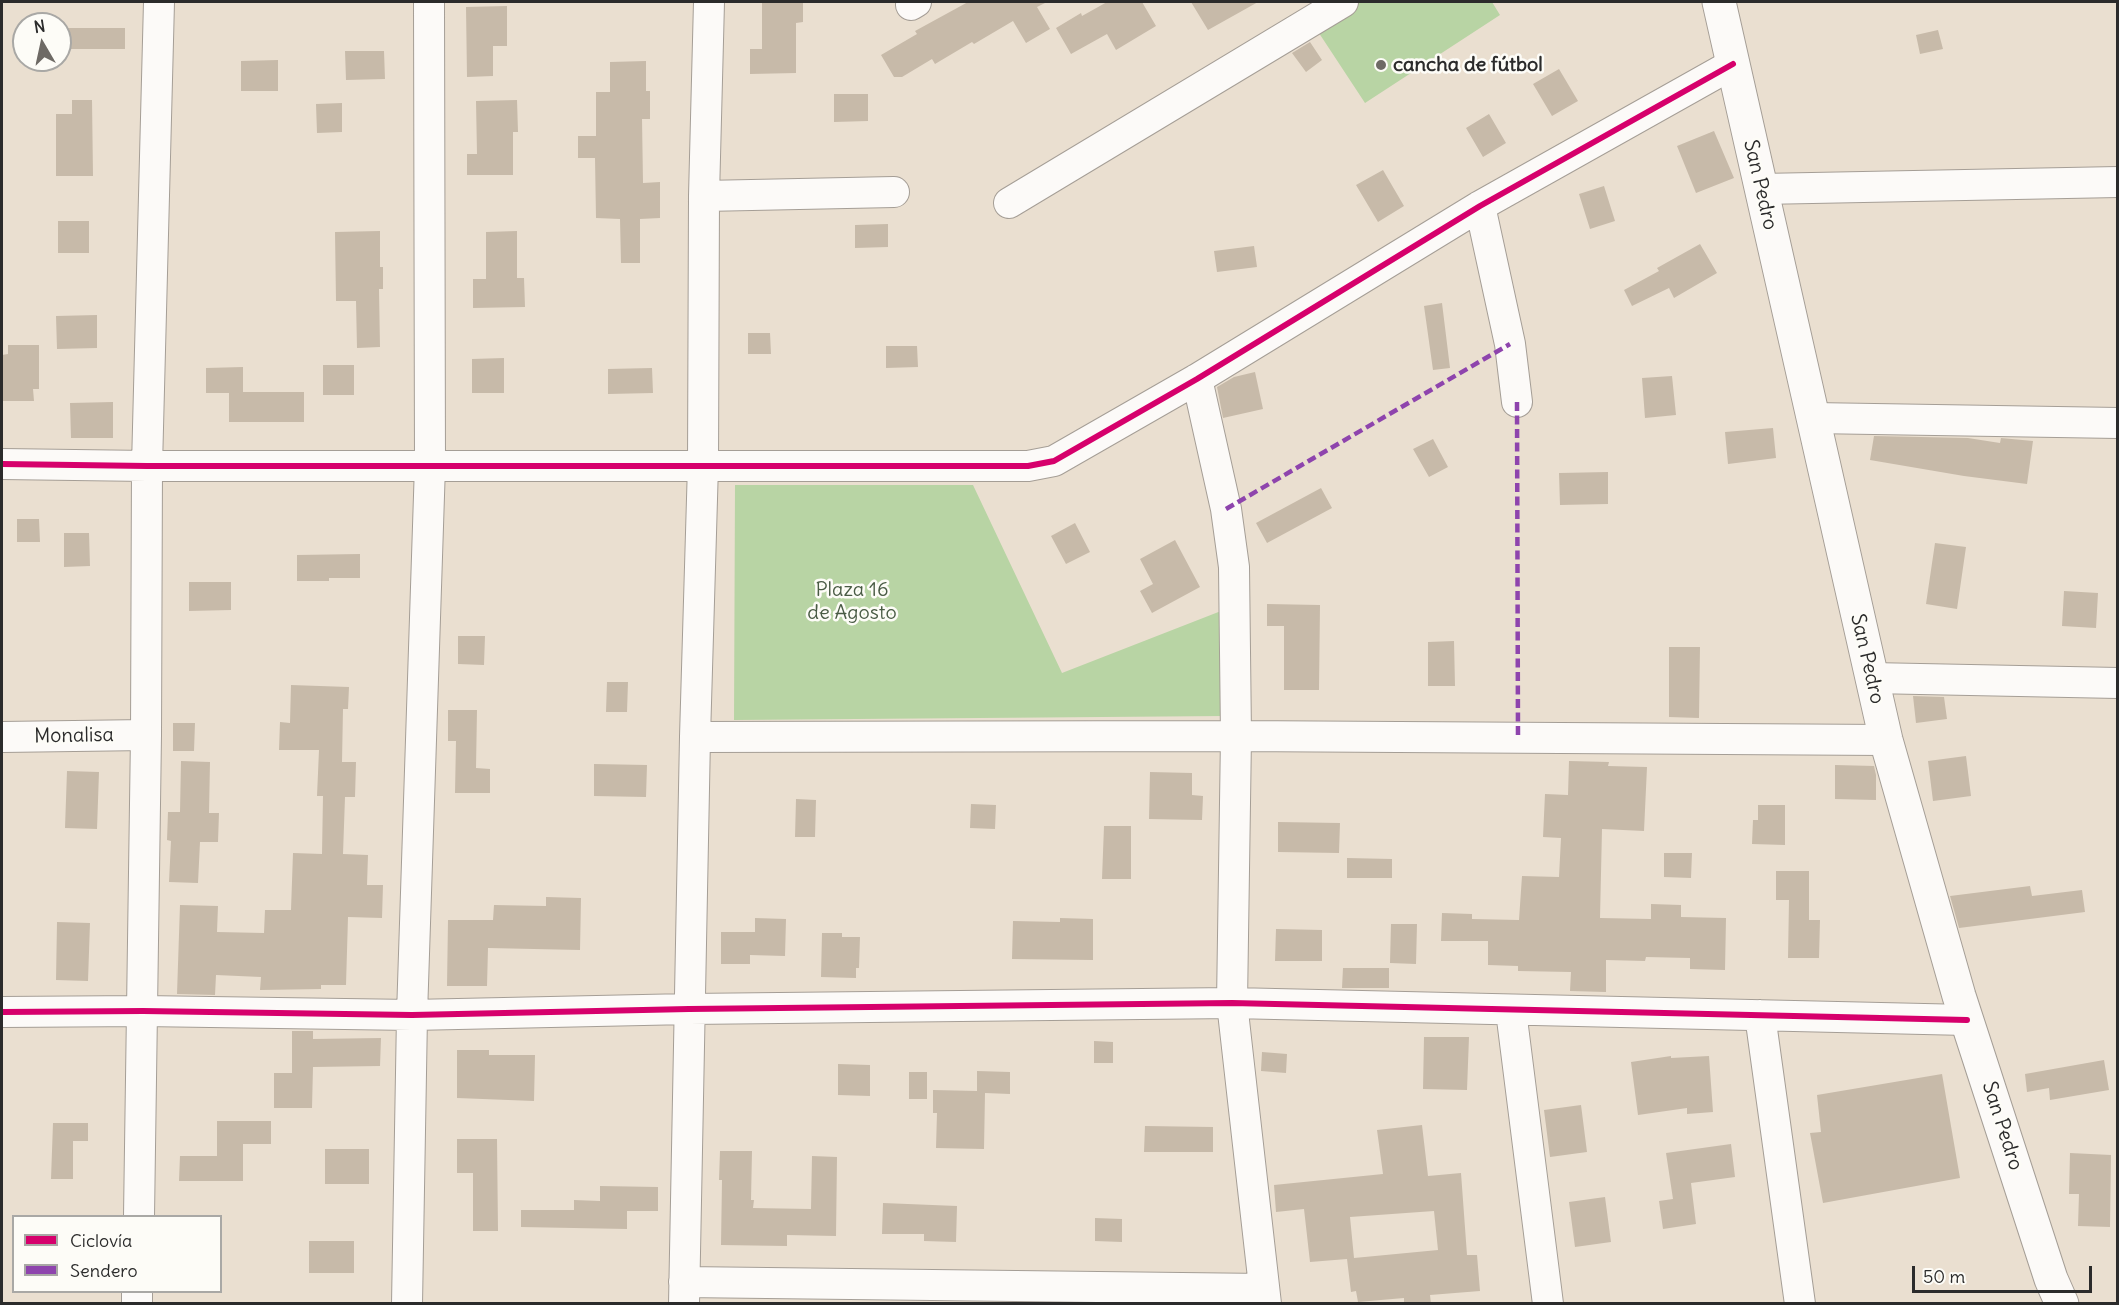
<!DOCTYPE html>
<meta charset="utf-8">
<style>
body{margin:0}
#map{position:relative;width:2119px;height:1305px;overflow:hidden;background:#eadfd0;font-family:Delius,sans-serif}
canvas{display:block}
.frame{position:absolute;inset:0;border:3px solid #2b2b2b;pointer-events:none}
.legend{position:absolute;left:12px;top:1215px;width:210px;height:78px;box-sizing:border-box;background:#fdfcf7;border:2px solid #a9a8a5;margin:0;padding:8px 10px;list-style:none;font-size:18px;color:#2b2b2b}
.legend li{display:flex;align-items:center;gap:12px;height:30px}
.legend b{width:30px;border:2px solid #a9a8a5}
.north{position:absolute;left:12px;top:12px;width:60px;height:60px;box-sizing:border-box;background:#fdfcf7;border:2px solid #a9a8a5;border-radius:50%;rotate:351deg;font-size:16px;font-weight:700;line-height:24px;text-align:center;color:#2b2b2b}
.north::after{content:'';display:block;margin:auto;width:21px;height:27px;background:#6e6a65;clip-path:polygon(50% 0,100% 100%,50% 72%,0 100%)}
.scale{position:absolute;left:1912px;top:1266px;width:180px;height:27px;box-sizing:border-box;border:3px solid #2b2b2b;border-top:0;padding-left:8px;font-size:18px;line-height:21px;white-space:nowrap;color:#2b2b2b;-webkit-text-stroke:4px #fdfcf7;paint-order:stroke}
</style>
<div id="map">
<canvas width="2119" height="1305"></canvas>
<div class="frame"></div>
<ul class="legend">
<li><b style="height:8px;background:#d6006c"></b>Ciclovía</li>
<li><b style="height:8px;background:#8e44ad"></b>Sendero</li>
</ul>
<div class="north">N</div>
<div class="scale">50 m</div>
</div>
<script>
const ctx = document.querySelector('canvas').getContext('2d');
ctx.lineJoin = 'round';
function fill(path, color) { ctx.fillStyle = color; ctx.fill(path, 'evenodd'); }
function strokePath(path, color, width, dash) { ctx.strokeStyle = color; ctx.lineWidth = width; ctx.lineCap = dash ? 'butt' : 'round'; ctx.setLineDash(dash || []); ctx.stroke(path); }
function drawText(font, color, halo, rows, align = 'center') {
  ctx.font = font + ' Delius,sans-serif'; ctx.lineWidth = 5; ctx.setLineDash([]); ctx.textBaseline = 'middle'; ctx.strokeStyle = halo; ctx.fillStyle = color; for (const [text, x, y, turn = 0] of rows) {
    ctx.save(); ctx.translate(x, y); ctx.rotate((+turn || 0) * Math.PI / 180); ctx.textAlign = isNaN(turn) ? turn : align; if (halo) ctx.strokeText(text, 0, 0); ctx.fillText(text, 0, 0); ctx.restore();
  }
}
const green = new Path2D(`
 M1355,2H1492L1500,15L1365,103L1315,27Z
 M735,485H973L1062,673L1221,611L1225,716L734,720Z`);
const building = new Path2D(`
 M762,2H803V22L796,23V73L750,74V49H762Z
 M968,2H1047L1037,7L1050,29L1026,43L1013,21L974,44L972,42L935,64L932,59L902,77H894L881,55L917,34L915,31Z
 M1107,2H1142L1156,26L1116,50L1107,34L1071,54L1056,28L1081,13L1082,16Z
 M1191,2H1258L1208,30Z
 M507,6V46H493V76L467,77L466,7Z
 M67,28H125V49H67Z
 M1938,30L1943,49L1920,54L1916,35Z
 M1310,42L1322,60L1306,72L1292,53Z
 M345,51H384L385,79L346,80Z
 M278,60V91H241V61Z
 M646,61V91H650V119H642L643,183L660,182V218L640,219V263H621L620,219L596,218L595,158H578V136H596V92H610V62Z
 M1559,69L1578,101L1552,116L1533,84Z
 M834,94H868V121L834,122Z
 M72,100H92L93,176H56V114H72Z
 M517,100L518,132H513V175H467V154H477L476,101Z
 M342,103V132L317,133L316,104Z
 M1489,114L1506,143L1483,157L1466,128Z
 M1714,131L1734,178L1696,193L1677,146Z
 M1383,170L1404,206L1378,222L1356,185Z
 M1604,186L1615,221L1590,229L1579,194Z
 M58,221H89V253H58Z
 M888,224V247L855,248V225Z
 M380,231V267H383V289H379L380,347L357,348L356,301H336L335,232Z
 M517,231V278H524L525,307L473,308V279H486V232Z
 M1700,244L1717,273L1674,298L1669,288L1632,306L1624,290L1659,271L1657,268Z
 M1254,246L1257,267L1217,272L1214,251Z
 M1442,303L1450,368L1433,370L1424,306Z
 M97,315V348L57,349L56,316Z
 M748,333H770L771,354H748Z
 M8,345H39V389H33L34,401H2V355L8,354Z
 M886,346H917L918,367L886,368Z
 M504,358V393H472V359Z
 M323,365H354V395H323Z
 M243,367V392H304V422H229V393H206V368Z
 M652,368L653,393L608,394V369Z
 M1255,372L1263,409L1223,418L1217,387L1234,377Z
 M1672,376L1676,415L1645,418L1642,378Z
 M113,402V438H71L70,403Z
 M1773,428L1776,458L1728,464L1725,432Z
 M1874,436L1968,438L2000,443L2001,438L2033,441L2027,484L1964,476L1870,460Z
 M1433,439L1448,467L1429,477L1413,449Z
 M1608,472V504L1560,505L1559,473Z
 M1321,488L1332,508L1267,543L1256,523Z
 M17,519H39L40,542H17Z
 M1075,523L1090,552L1066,564L1051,536Z
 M64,533H89L90,566L64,567Z
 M1175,540L1200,587L1152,613L1140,591L1153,584L1140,559Z
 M1935,543L1966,547L1957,609L1926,604Z
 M360,554V578H329V581H297V555Z
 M189,582H231V610L189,611Z
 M2064,591L2098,593L2096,628L2062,626Z
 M1267,604L1320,605L1319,690H1284V626H1267Z
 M458,636H485L484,665L458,664Z
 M1454,641L1455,686H1428V642Z
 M1669,647H1700L1699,718L1669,717Z
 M607,682H628L627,712H606Z
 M291,685L349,687L348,709H343L342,762H356L355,797H345L343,854L368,855L367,885H383L382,918L348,917L346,985H321V989L260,990L261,977L216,975L215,995L177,994L180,905L218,906L217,932L264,933L265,910H291L293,853L322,854L323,796H317L319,750H279L280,722L290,723Z
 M1913,696L1944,697L1947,719L1916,723Z
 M448,710H477L476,768L490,769V793H455L456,741H448Z
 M173,723H195L194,751H173Z
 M1966,756L1971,796L1933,801L1928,761Z
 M181,761L210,762L209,813H219L218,842H200L198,883L169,882L171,841L167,840L168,812H180Z
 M1569,761L1609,762L1608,766L1647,767L1644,831L1602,829L1600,918L1651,919V904L1681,905V917L1726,918L1725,970L1690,969V958L1646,957L1645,961L1606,960V992L1570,991L1571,972L1518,971V966L1488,965V941H1441L1442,913L1472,914V919L1519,920L1522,876L1559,877L1561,838L1543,837L1545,794L1568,795Z
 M594,764L647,765L646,797L594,796Z
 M1835,765L1874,766L1876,775V800L1835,799Z
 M67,771L99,772L97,829L65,828Z
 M1150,772L1192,773V795L1203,796L1202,820L1149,819Z
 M796,799L816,800L815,837H795Z
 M971,804L996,805L995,829L970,828Z
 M1758,805H1785V845L1752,844L1753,820H1758Z
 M1278,822L1340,823L1339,853L1278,852Z
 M1104,826H1131V879H1102Z
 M1664,853H1692L1691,878L1664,877Z
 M1347,858L1392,859V878H1347Z
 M1776,871H1809V920H1820L1819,958H1788L1789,900H1776Z
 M2030,886L2032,896L2082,890L2085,912L1959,928L1950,896Z
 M546,897L581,898L580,950L488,948L487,986H447L448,920H493L494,905L546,906Z
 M755,918L786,919L785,956L750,955V964H721V932H755Z
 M1060,918L1093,919V960L1012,959L1013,921L1060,922Z
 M57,922L90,923L88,981L56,980Z
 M1391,924H1417L1416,964L1390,963Z
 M1276,929L1322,930V961H1275Z
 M822,933H842V937H860L859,968H856V978L821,977Z
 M1343,968H1389V988H1342Z
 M292,1031H313V1039L381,1038L380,1066L313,1067L312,1108H274V1073H292Z
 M1424,1037H1469L1467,1090L1423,1089Z
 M1094,1041L1113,1042V1063H1094Z
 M457,1050H489V1055H535L534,1101L457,1098Z
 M1262,1052L1287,1054L1286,1073L1261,1071Z
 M1671,1056V1058L1709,1056L1713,1112L1687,1114V1108L1638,1115L1631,1062Z
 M2104,1060L2109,1090L2050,1100L2049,1088L2027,1092L2025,1074Z
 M838,1064L870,1065V1096L838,1095Z
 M977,1071L1010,1072V1094L985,1093L984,1149L936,1148L937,1113H933V1090L977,1091Z
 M909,1072H927V1099H909Z
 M1942,1074L1960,1178L1823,1203L1810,1133L1821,1132L1817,1095Z
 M1581,1105L1587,1152L1550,1157L1544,1110Z
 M217,1121H271V1144H243V1181H179L180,1156H217Z
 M53,1123H88V1141H73V1179H51Z
 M1422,1125L1428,1176L1461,1173L1467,1255H1477L1480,1291L1430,1295L1431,1304H1404V1298L1358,1302L1356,1291L1351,1292L1347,1259L1310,1262L1304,1209L1276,1212L1274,1185L1383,1174L1377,1130ZM1434,1211L1438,1250L1354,1258L1350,1217Z
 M1145,1126L1213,1127V1152H1144Z
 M457,1139H497L498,1231H473V1173H457Z
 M1731,1144L1735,1177L1691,1183L1696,1224L1663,1229L1659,1201L1673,1199L1666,1153Z
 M325,1149H369V1184H325Z
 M720,1151H752L751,1200H754L753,1208L811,1209L812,1156L837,1157L836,1236L787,1235V1246L721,1245L722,1180H719Z
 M2070,1153L2111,1155L2110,1227L2078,1226L2079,1194H2069Z
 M600,1186L658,1187V1211H627V1229L521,1227V1210H574V1200L600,1201Z
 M1605,1197L1611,1242L1575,1247L1569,1202Z
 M883,1203L957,1206L956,1242L924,1241V1234H882Z
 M1095,1218L1122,1219V1242L1095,1241Z
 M309,1241H354V1273H309Z`);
const minor = new Path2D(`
 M911,5L916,2
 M1761,189L2118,182
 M704,196L894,192
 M1009,203L1343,2
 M1480,206L1510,344L1517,402
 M1197,379L1226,509L1234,567L1236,736L1232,1003L1266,1304
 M1813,418L2118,423
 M2,464L147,466H1028L1054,461L1197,379L1480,206L1733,64
 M1871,678L2118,683
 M2,737L146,735
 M695,737L1236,736L1886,740
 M1511,1011L1548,1304
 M2,1012L143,1011L412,1015L689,1009L1232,1003L1967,1020
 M1760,1015L1800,1304
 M139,1216L146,735L147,466L159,2
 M684,1282L1264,1289
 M137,1304V1292
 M407,1304L412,1015L430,465L429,2
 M684,1304L695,737L703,465L704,196L709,2`);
const major = new Path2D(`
 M1719,2L1886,740L1959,996L2051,1279L2062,1304`);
const quiet = new Path2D(`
 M1517,402L1518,738
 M1226,509L1510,344`);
const cycleway = new Path2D(`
 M2,464L147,466H1028L1054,461L1197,379L1480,206L1733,64
 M2,1012L143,1011L412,1015L689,1009L1232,1003L1967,1020`);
const markers = [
 [1381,65,6,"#6e6a65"]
];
const poiNames = [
 ["cancha de fútbol",1393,65]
];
const streetNames = [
 ["San Pedro",1760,185,77],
 ["San Pedro",1867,659,77],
 ["Monalisa",74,736,-1],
 ["San Pedro",2002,1126,72]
];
const parkNames = [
 ["Plaza 16",852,590],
 ["de Agosto",852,613]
];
fill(green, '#b8d4a4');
fill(building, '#c7baa9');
strokePath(minor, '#a59e96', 32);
strokePath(major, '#a59e96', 35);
strokePath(minor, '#fcfaf8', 30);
strokePath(major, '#fcfaf8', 33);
strokePath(quiet, '#8e44ad', 4.5, [9, 4.5]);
strokePath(cycleway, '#d6006c', 6);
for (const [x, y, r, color] of markers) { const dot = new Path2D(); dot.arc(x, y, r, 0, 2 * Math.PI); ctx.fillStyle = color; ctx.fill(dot); strokePath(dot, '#fdfcf7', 2); }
drawText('bold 20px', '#2b2b2b', '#fdfcf7', poiNames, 'left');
drawText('20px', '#2b2b2b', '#fdfcf7', streetNames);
drawText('20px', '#495b44', '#fdfcf7', parkNames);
</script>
